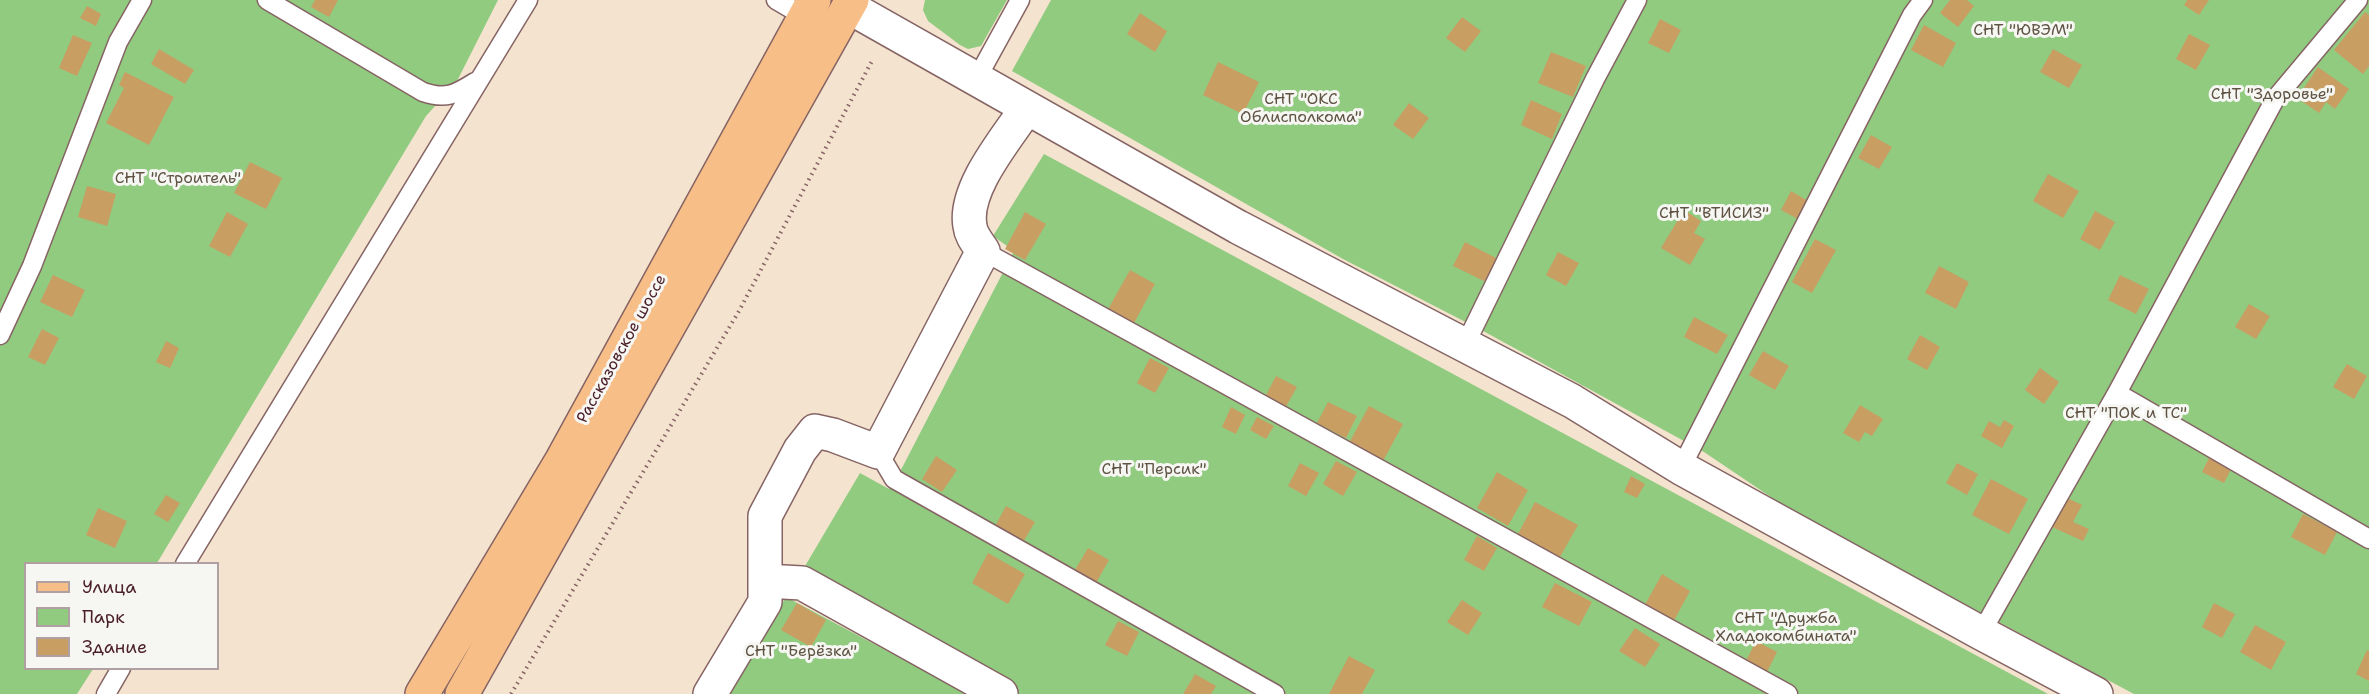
<!DOCTYPE html>
<meta charset="utf-8">
<style>
body{margin:0}
#map{position:relative;width:2369px;height:694px;overflow:hidden;background:#f4e3cf;font-family:"Shantell Sans",sans-serif}
canvas{display:block}
.legend{position:absolute;left:24px;top:562px;width:195px;height:108px;box-sizing:border-box;background:#f6f6f2;border:2px solid #b1a0a2;margin:0;padding:8px 10px;list-style:none;font-size:18px;color:#4a1f2b}
.legend li{display:flex;align-items:center;gap:12px;height:30px}
.legend b{width:30px;border:2px solid #b1a0a2}
</style>
<div id="map">
<canvas width="2369" height="694"></canvas>
<ul class="legend">
<li><b style="height:8px;background:#f7be87"></b>Улица</li>
<li><b style="height:16px;background:#90cb80"></b>Парк</li>
<li><b style="height:16px;background:#c99e63"></b>Здание</li>
</ul>
</div>
<script>
const ctx = document.querySelector('canvas').getContext('2d');
ctx.lineJoin = 'round';
function fill(path, color) { ctx.fillStyle = color; ctx.fill(path, 'evenodd'); }
function strokePath(path, color, width, dash) { ctx.strokeStyle = color; ctx.lineWidth = width; ctx.lineCap = dash ? 'butt' : 'round'; ctx.setLineDash(dash || []); ctx.stroke(path); }
function drawText(font, color, halo, rows, align = 'center') {
  ctx.font = font + ' "Shantell Sans",sans-serif'; ctx.lineWidth = 6; ctx.setLineDash([]); ctx.textBaseline = 'middle'; ctx.strokeStyle = halo; ctx.fillStyle = color; for (const [text, x, y, turn = 0] of rows) {
    ctx.save(); ctx.translate(x, y); ctx.rotate((+turn || 0) * Math.PI / 180); ctx.textAlign = isNaN(turn) ? turn : align; if (halo) ctx.strokeText(text, 0, 0); ctx.fillText(text, 0, 0); ctx.restore();
  }
}
const green = new Path2D(`
 M0,0H498L456,83L426,116L157,563L26,564V668L93,669L77,694H0Z
 M925,0H1007L981,46L968,49L960,45L928,21L923,10Z
 M1051,0H2369V694H2134L1799,516L1704,452L1485,332L1343,259L1012,71Z
 M1044,154L2048,694H1014L798,578L860,473L889,489L903,466L1014,251L993,236Z
 M786,597L968,694H727Z`);
const building = new Path2D(`
 M315,0H338L329,17L311,7Z
 M1950,0H1967L1974,6L1958,27L1940,13Z
 M2187,0H2209L2199,15L2184,5Z
 M87,6L101,14L96,26L80,18Z
 M2365,12L2369,15V66L2363,74L2334,50Z
 M1140,13L1167,31L1155,52L1127,34Z
 M1462,17L1481,31L1465,52L1446,38Z
 M1660,19L1681,30L1669,53L1648,43Z
 M1924,25L1956,43L1943,67L1911,50Z
 M2189,34L2210,45L2196,70L2176,59Z
 M73,35L92,43L77,76L59,68Z
 M159,49L194,70L185,84L151,64Z
 M2053,49L2082,65L2069,88L2040,72Z
 M1551,52L1586,66L1573,97L1538,83Z
 M1218,62L1259,82L1243,114L1203,95Z
 M2318,67L2349,89L2335,109L2326,102L2319,113L2297,98Z
 M125,72L174,97L149,145L106,123L124,88L119,85Z
 M1531,100L1562,114L1552,139L1521,125Z
 M1409,103L1429,118L1413,139L1393,125Z
 M1871,135L1892,147L1879,169L1858,158Z
 M250,162L282,178L266,209L234,193Z
 M2048,174L2079,191L2063,218L2033,201Z
 M87,186L116,194L107,226L78,217Z
 M1791,191L1808,201L1798,219L1781,210Z
 M1684,210L1701,221L1694,233L1705,239L1690,265L1661,248Z
 M2095,211L2115,222L2100,250L2080,239Z
 M227,212L248,224L230,257L209,246Z
 M1025,212L1046,224L1025,260L1005,249Z
 M1815,239L1836,250L1812,293L1792,282Z
 M1465,242L1498,259L1486,282L1453,266Z
 M1558,252L1579,263L1566,286L1546,275Z
 M1939,266L1969,282L1956,309L1925,293Z
 M1130,270L1155,284L1133,325L1107,311Z
 M53,275L85,290L72,317L40,302Z
 M2120,275L2149,289L2136,314L2108,300Z
 M2249,304L2270,316L2256,339L2235,327Z
 M1694,317L1728,335L1717,354L1684,337Z
 M42,329L59,338L45,365L28,357Z
 M1920,335L1940,347L1927,370L1907,359Z
 M166,341L179,348L170,368L156,362Z
 M1763,351L1789,366L1775,390L1749,375Z
 M1150,358L1169,368L1155,393L1137,383Z
 M2347,364L2367,376L2354,399L2333,387Z
 M2040,368L2059,382L2044,404L2025,390Z
 M1276,376L1297,387L1284,410L1264,399Z
 M1328,402L1357,416L1346,438L1317,423Z
 M1860,405L1883,419L1872,436L1865,432L1859,442L1843,433Z
 M1369,406L1403,424L1383,461L1349,443Z
 M1231,407L1245,415L1236,434L1222,427Z
 M1257,417L1274,426L1266,439L1250,430Z
 M2004,420L2014,426L2002,448L1981,436L1989,421L2000,427Z
 M936,456L957,470L942,492L922,479Z
 M2209,458L2231,469L2224,483L2202,472Z
 M1336,461L1357,472L1343,496L1323,484Z
 M1300,463L1319,473L1306,496L1288,486Z
 M1957,463L1978,474L1967,495L1946,483Z
 M1497,472L1528,490L1508,526L1477,508Z
 M1631,476L1645,484L1637,498L1624,492Z
 M1991,479L2028,499L2009,534L1972,515Z
 M166,495L180,503L168,522L154,514Z
 M2065,497L2082,505L2073,522L2089,529L2083,541L2052,527Z
 M1535,502L1578,525L1560,557L1518,534Z
 M1006,506L1035,522L1022,544L994,528Z
 M98,508L127,521L115,548L86,535Z
 M2303,514L2337,532L2325,555L2291,537Z
 M1477,536L1497,548L1484,571L1464,560Z
 M1088,548L1109,560L1096,583L1075,570Z
 M988,553L1025,574L1008,604L972,583Z
 M1662,574L1690,591L1671,626L1642,610Z
 M1555,583L1592,602L1579,626L1542,607Z
 M1462,600L1482,613L1468,635L1447,622Z
 M797,603L826,620L811,647L781,630Z
 M2214,603L2235,614L2222,638L2202,627Z
 M1118,621L1139,632L1127,656L1105,645Z
 M2255,625L2286,642L2271,670L2240,652Z
 M1635,628L1660,644L1645,667L1619,651Z
 M1756,641L1777,652L1765,676L1744,665Z
 M2367,650L2369,651V681L2356,674Z
 M1349,656L1375,670L1362,694H1329Z
 M1195,674L1216,686L1211,694H1183Z`);
const path = new Path2D(`
 M511,694L739,311L872,61`);
const lane = new Path2D(`
 M267,0L423,92C446,100 456,94 475,82
 M776,0L805,17
 M976,80L1020,0
 M983,251L1788,694
 M0,335L32,266L118,42L142,0
 M1465,345L1595,79L1637,0
 M2117,393L2369,539
 M878,452L894,479L1275,694
 M1681,468L1912,15L1923,0
 M185,564L528,0
 M1981,633L2117,393L2275,99L2358,0
 M106,694L121,668`);
const street = new Path2D(`
 M849,7L1238,227L1572,401L1681,468L1981,633L2096,694
 M765,581L802,583L1001,694
 M710,694L765,602V516L800,450L815,431L833,435L878,452L983,251C978,243 971,236 970,226C963,189 1007,138 1026,109`);
const primary = new Path2D(`
 M422,694L562,460L814,0
 M462,694L852,0`);
const parkNames = [
 ["СНТ \"ЮВЭМ\"",2023,31],
 ["СНТ \"Здоровье\"",2272,95],
 ["СНТ \"ОКС",1301,100],
 ["Облисполкома\"",1301,118],
 ["СНТ \"Строитель\"",178,179],
 ["СНТ \"ВТИСИЗ\"",1714,214],
 ["СНТ \"ПОК и ТС\"",2126,414],
 ["СНТ \"Персик\"",1154,470],
 ["СНТ \"Дружба",1786,619],
 ["Хладокомбината\"",1786,637],
 ["СНТ \"Берёзка\"",801,652]
];
const streetNames = [
 ["Рассказовское шоссе",622,349,-61]
];
fill(green, '#90cb80');
fill(building, '#c99e63');
strokePath(lane, '#866464', 21);
strokePath(street, '#866464', 36);
strokePath(primary, '#866464', 36);
strokePath(path, '#866464', 4, [1.5, 4.5]);
strokePath(lane, '#fff', 18);
strokePath(street, '#fff', 33);
strokePath(primary, '#f7be87', 33);
drawText('16px', '#5f5344', '#f6f6f2', parkNames);
drawText('16px', '#4a1f2b', '#f6f6f2', streetNames);
</script>
